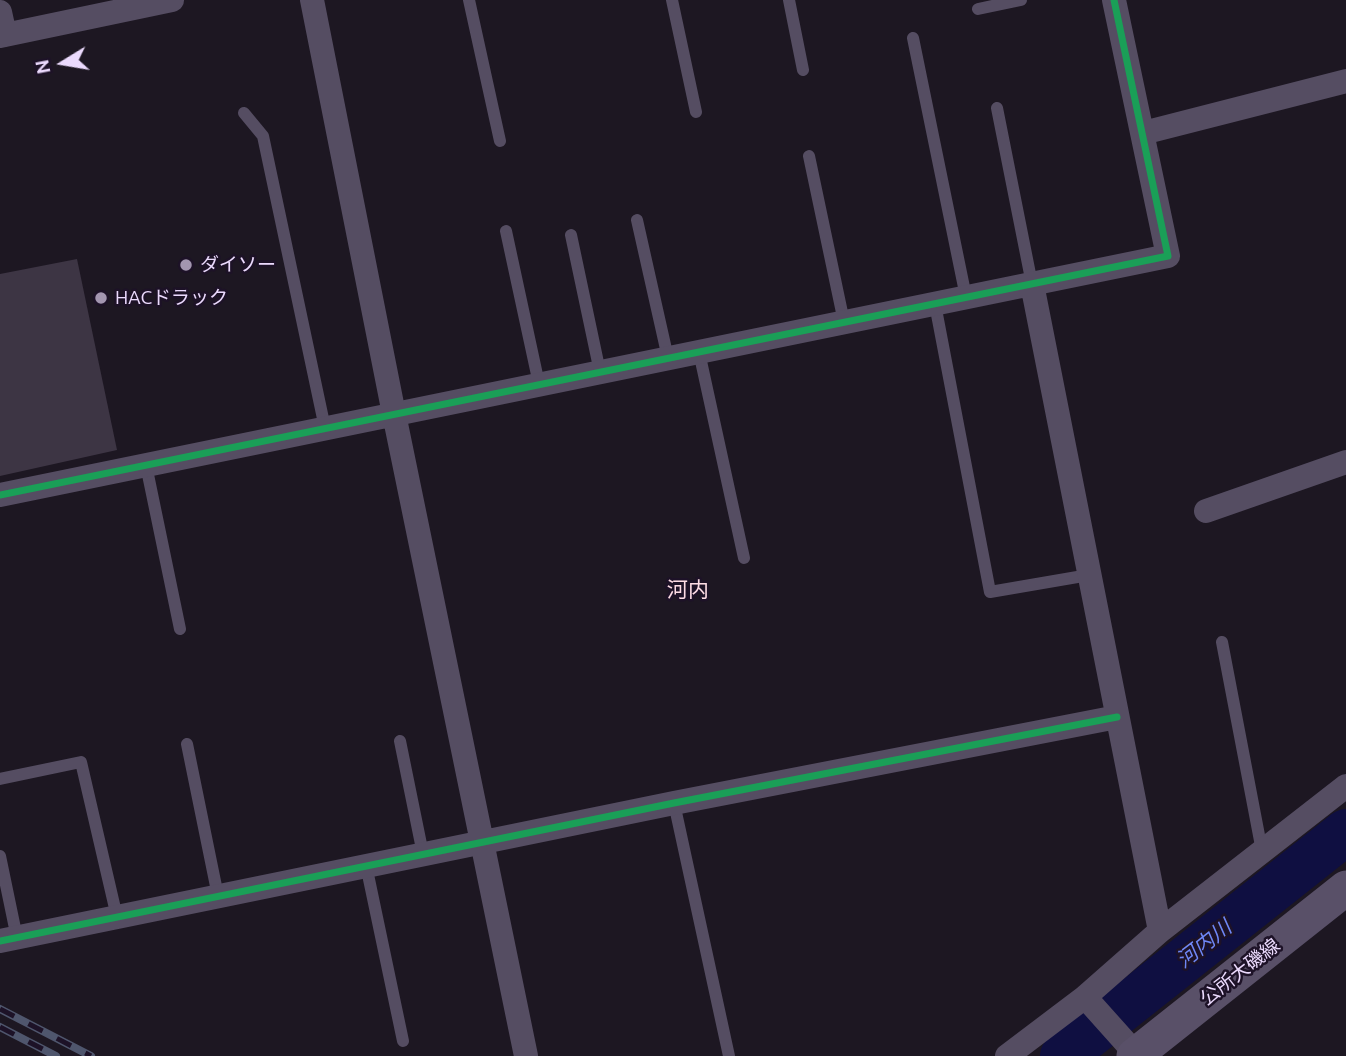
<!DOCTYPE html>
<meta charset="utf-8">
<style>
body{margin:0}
#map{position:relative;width:1346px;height:1056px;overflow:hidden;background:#1d1722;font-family:Ubuntu,sans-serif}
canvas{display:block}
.north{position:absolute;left:28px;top:28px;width:70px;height:70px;-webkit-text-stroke:5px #1d1227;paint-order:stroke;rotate:259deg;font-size:19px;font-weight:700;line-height:28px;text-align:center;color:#ebdafd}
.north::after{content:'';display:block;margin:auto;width:24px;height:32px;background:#ebdafd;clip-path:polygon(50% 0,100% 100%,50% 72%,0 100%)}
</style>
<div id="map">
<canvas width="1346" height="1056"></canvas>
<div class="north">N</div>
</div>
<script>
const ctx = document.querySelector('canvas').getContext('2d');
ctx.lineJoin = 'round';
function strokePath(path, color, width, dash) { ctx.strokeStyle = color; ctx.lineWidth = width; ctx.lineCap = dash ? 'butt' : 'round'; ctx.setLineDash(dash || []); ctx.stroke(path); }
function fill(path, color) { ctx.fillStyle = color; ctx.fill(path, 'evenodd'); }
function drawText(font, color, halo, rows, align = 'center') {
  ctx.font = font + ' Ubuntu,"Noto Sans JP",sans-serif'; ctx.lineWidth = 5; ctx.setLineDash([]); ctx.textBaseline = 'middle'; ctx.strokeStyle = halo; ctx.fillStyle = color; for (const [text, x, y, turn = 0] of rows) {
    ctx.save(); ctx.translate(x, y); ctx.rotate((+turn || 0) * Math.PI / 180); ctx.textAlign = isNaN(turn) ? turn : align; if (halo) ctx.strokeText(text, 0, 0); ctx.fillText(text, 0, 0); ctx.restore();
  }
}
const river = new Path2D(`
 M1063,1056L1346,832`);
const building = new Path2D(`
 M77,259L117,450L0,476V274Z`);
const lane = new Path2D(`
 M469,0L500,141
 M672,0L696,112
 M789,0L803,70
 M978,9L1021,0
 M913,38L966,297
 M997,108L1032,284
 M244,113L263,136L325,428
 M809,156L844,322
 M637,220L668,358
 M506,231L539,384
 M571,235L600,372
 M935,304L990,592L1089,575
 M699,352L744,558
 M146,465L180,629
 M1222,642L1262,851
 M400,741L423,854
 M187,744L218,896
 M0,779L81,762L117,917
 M674,803L729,1056
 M0,856L17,938
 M366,865L403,1041`);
const street = new Path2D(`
 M312,0L394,414L526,1056
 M0,12L5,35
 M0,36L172,0
 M1143,133L1346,81
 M1032,284L1160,931
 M0,495L1168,256L1114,0
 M1206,511L1346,462
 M0,941L674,803L1117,717
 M1085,997L1136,1054
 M1007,1056L1085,997L1160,931L1346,786`);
const secondary = new Path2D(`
 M1134,1056L1346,888`);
const rail = new Path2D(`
 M0,1009L91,1056
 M0,1027L56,1056`);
const cycleway = new Path2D(`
 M0,495L1168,256L1114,0
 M0,941L674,803L1117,717`);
const markers = [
 [186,265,7,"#a396b0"],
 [101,298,7,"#a396b0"]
];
const poiNames = [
 ["ダイソー",200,265],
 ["HACドラック",115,298]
];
const streetNames = [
 ["公所大磯線",1240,972,-38]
];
const neighbourhoodNames = [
 ["河内",688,590]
];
const waterNames = [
 ["河内川",1204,944,-38]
];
strokePath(river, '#0f0f41', 46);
fill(building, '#3d3544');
strokePath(lane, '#554d62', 12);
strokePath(street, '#554d62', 24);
strokePath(secondary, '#595068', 35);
strokePath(rail, '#4f566d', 8);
strokePath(rail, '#1d1227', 5, [16]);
strokePath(cycleway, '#1a9f57', 7);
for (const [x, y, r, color] of markers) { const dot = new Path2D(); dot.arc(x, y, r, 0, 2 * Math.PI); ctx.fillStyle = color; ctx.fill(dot); strokePath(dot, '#1d1227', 2.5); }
drawText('19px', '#ebdafd', '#1d1227', poiNames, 'left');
drawText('19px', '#ebdafd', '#1d1227', streetNames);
drawText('21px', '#fddce5', '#1d1227', neighbourhoodNames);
drawText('italic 21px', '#6f87f6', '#1d1227', waterNames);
</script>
